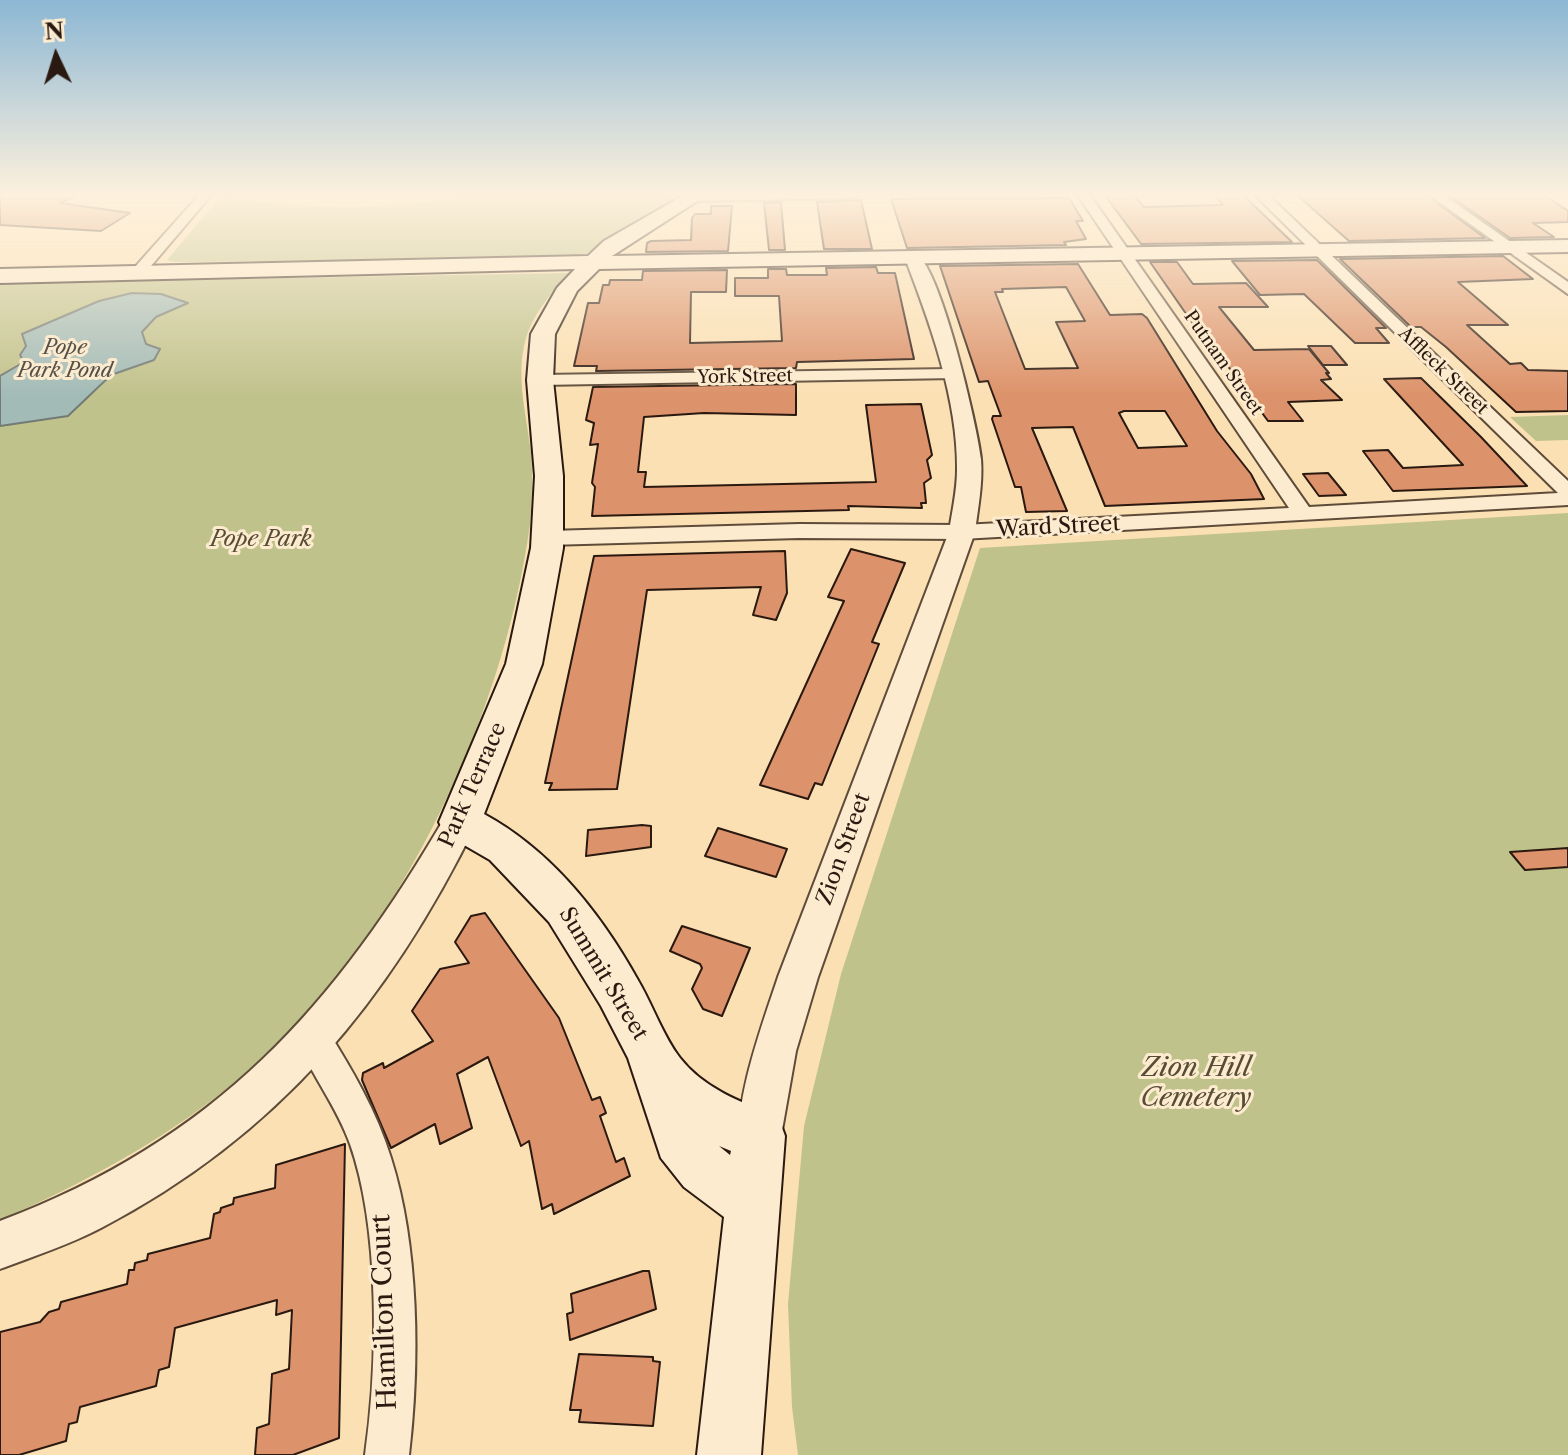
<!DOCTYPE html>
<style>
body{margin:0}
#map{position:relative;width:1568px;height:1455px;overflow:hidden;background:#fbe0b4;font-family:"Libre Caslon Text",serif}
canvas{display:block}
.north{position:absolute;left:16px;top:16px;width:80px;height:80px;-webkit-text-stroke:6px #fcebce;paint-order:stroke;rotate:356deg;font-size:22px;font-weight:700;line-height:32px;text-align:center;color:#2a1910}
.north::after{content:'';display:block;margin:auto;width:28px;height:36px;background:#2a1910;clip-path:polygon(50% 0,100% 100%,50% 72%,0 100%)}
</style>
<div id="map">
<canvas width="1568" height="1455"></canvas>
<div class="north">N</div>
</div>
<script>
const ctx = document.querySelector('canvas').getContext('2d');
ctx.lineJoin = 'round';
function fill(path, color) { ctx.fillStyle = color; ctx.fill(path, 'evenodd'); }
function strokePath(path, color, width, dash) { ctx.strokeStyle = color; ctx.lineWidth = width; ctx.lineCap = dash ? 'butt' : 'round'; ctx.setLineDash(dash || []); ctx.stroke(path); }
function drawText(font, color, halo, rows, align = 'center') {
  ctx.font = font + ' "Libre Caslon Text",serif'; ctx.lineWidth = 6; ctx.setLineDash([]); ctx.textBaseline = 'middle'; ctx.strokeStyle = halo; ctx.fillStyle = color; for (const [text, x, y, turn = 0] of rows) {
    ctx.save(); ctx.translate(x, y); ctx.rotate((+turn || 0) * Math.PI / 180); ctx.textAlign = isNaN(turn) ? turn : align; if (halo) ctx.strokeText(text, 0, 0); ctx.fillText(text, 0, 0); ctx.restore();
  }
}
const green = new Path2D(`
 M471,194H684L618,231L586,254L572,258L175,262L167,260L222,195C291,211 402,210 471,194Z
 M569,273C553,291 537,309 528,332C514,371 526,412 531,452C533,474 532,502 530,524C503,725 390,959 229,1087C159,1143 82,1184 0,1220V283Z
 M1568,415V440L1536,441L1510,417Z
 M1568,513V1455H798L792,1407L788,1304L804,1126L841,974L980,548Z`);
const water = new Path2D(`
 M132,293L161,294L188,303L156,317L142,332L146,344L160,349L154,360L111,375L68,416L0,426V376L24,362L20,355L26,346L22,334L99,301Z`);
const building = new Path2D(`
 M0,194H78L60,203L130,213L101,231L0,225Z
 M1104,194H1133L1144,207L1223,205L1214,194H1242L1292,242L1141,244Z
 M1296,194H1425L1485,238L1349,241Z
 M1447,194H1543L1568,211V222L1533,223L1554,237L1510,238Z
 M1069,198L1083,221H1076L1086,239L1064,242L1066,245L907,248L891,199Z
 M861,200L872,249H824L817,202Z
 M781,202L785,250H769L764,203Z
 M711,206H732L728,251L646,252L647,243L651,241L691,240L692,218L695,214H711Z
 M1503,256L1533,279L1458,282L1508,325H1467L1510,364L1521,363L1528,370L1568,371V411L1516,412L1446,347L1421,327H1411L1340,259Z
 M1317,260L1386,328H1376L1389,343H1355L1304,294L1260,295L1232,261Z
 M1150,262H1177L1193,284L1246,283L1268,307H1219L1254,350L1309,349L1329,373H1326L1331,379L1321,380L1342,400L1288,402L1303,421H1268L1227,365L1221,364Z
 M1078,264L1110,315L1142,314L1147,318L1217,431L1251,474L1264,499L1105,506L1073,427L1032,428L1067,511L1026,512L1021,487H1015L992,419L993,416H1001L988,381L979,382L940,266ZM1066,287L1085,321L1056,322L1078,368L1025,369L995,292H1003L1002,289ZM1124,411H1165L1187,446L1138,448L1119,413Z
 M876,267L878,273H895L914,359L797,362L796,368L596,371L597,366H574L588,303H599L603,285H609L610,280H642L643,271L727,270L726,292H691L690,343L782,341L779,296H735V278H768V269H786L787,275H827L826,268Z
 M1308,346H1331L1347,365H1323Z
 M1421,378L1481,437L1527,486L1393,491L1363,451L1388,450L1403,468L1463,465L1384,379Z
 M796,384V415L704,413L644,417L638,472H646L644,487L876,482L866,405L921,404L932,455L927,460L931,478L924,483L926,503H921L922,508L848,506L849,510L592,516L595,487L592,483L598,444L590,445L594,423L586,420L593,387Z
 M1328,473L1346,495L1319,496L1303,474Z
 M851,549L905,563L872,642L879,644L822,785L815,783L808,799L760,785L844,601L828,597Z
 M785,551L787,593L776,620L753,615L761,587L647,590L617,789L549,790L552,783H545L594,556Z
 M642,825L651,826V847L586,856L588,830Z
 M718,828L787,849L776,877L705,856Z
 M1568,848V867L1525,870L1510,852Z
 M485,913L559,1018L592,1100L600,1097L606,1113L600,1116L616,1162L624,1158L630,1176L554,1214L552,1204L542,1209L529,1141L521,1146L488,1057L457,1074L472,1128L440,1144L435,1124L391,1148L362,1080L363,1073L383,1063L384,1068L433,1041L412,1011L440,969L469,963L455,942L471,916Z
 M682,926L750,948L722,1016L703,1009L692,989L702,968L700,964L670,951Z
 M345,1144L339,1438L293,1455H255L257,1428L269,1424L272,1374L289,1369L292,1310L276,1315L277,1300L175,1328L169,1367L159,1370L156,1386L80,1407L77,1422L69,1424L66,1441L19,1455H0V1332L40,1322L49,1312L59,1309L61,1302L127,1284L129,1270H134L135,1263L147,1260L148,1254L210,1238L214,1214L220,1212L221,1208L233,1204L234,1198L275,1188L276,1165Z
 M643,1271H649L656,1309L570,1340L567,1314L573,1312L571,1294Z
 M579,1354L653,1357V1361L660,1362L653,1426L579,1422L581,1410H570Z`);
const minor = new Path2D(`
 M200,194H212L145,273H135V267Z
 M693,194H859L853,198L695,201L689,197Z
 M1077,194H1089L1309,507L1558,493L1254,194H1267L1568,481V505L962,539L799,538L548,545L537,538L548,531L799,524L962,525L1289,508Z
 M1428,194H1442L1568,282V294Z
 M950,369L956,370V378L540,385L531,380L540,375Z
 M314,1023L326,1028C352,1069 377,1112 391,1158C419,1246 420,1364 409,1455H365C378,1366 380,1229 350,1144C337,1107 312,1076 297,1040L302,1028Z`);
const tertiary = new Path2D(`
 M914,253C939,259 978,429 981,459C983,483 978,508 975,532L818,977L796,1051L781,1136L775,1152L759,1158L743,1152C728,1115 765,1017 778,977L949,532C952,511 957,491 957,470C958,400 930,323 905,258Z
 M460,807L472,812L477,822C390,1000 279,1135 101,1228C69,1245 34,1256 0,1269V1221C216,1140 335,1007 448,812Z`);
const secondary = new Path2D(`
 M686,194H708L612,256L1568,240V252L599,269L577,291L555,334L553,380L563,476V548L542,664L484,814C552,851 602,915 639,982C653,1006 663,1036 680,1058C704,1089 743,1103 778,1117L785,1136L761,1455H697L724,1217L684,1187L661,1158L628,1058L601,1006L549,922L490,860L445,834L439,822L506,664L531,548L535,476L527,380L531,334L557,288L575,269L0,283V269L588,256L604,241ZM719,1146L731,1151L730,1155Z`);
const farStreetnames = [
 ["Putnam Street",1223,363,55],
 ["Affleck Street",1443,371,44],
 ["York Street",745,377,-1]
];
const farWaternames = [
 ["Pope",65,348],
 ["Park Pond",65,371]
];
const streetNames = [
 ["Ward Street",1058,527,-3],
 ["Park Terrace",473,785,-66],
 ["Zion Street",844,849,-70],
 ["Summit Street",603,974,59]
];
const parkNames = [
 ["Pope Park",261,540]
];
const nearParknames = [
 ["Zion Hill",1196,1068],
 ["Cemetery",1196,1098]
];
const nearStreetnames = [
 ["Hamilton Court",385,1312,-92]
];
fill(green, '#c0c28c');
fill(water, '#a2bbb7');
strokePath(water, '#727a74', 2);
fill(building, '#dc926a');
strokePath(building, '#2a1910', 2);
strokePath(minor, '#5e4b39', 4);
strokePath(tertiary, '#5e4b39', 4);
strokePath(secondary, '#2a1910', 4);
fill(minor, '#fcebce');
fill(tertiary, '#fcebce');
fill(secondary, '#fcebce');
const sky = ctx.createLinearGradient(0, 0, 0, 397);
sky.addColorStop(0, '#8cb7d4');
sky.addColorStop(0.49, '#fdf1dd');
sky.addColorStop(1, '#fdf1dd00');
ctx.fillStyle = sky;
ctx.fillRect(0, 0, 1568, 397);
drawText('18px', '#2a1910', '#fcebce', farStreetnames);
drawText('italic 20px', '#54524a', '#fcebce', farWaternames);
drawText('22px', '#2a1910', '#fcebce', streetNames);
drawText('italic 22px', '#574c35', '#fcebce', parkNames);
drawText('italic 26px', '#574c35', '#fcebce', nearParknames);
drawText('26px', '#2a1910', '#fcebce', nearStreetnames);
</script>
